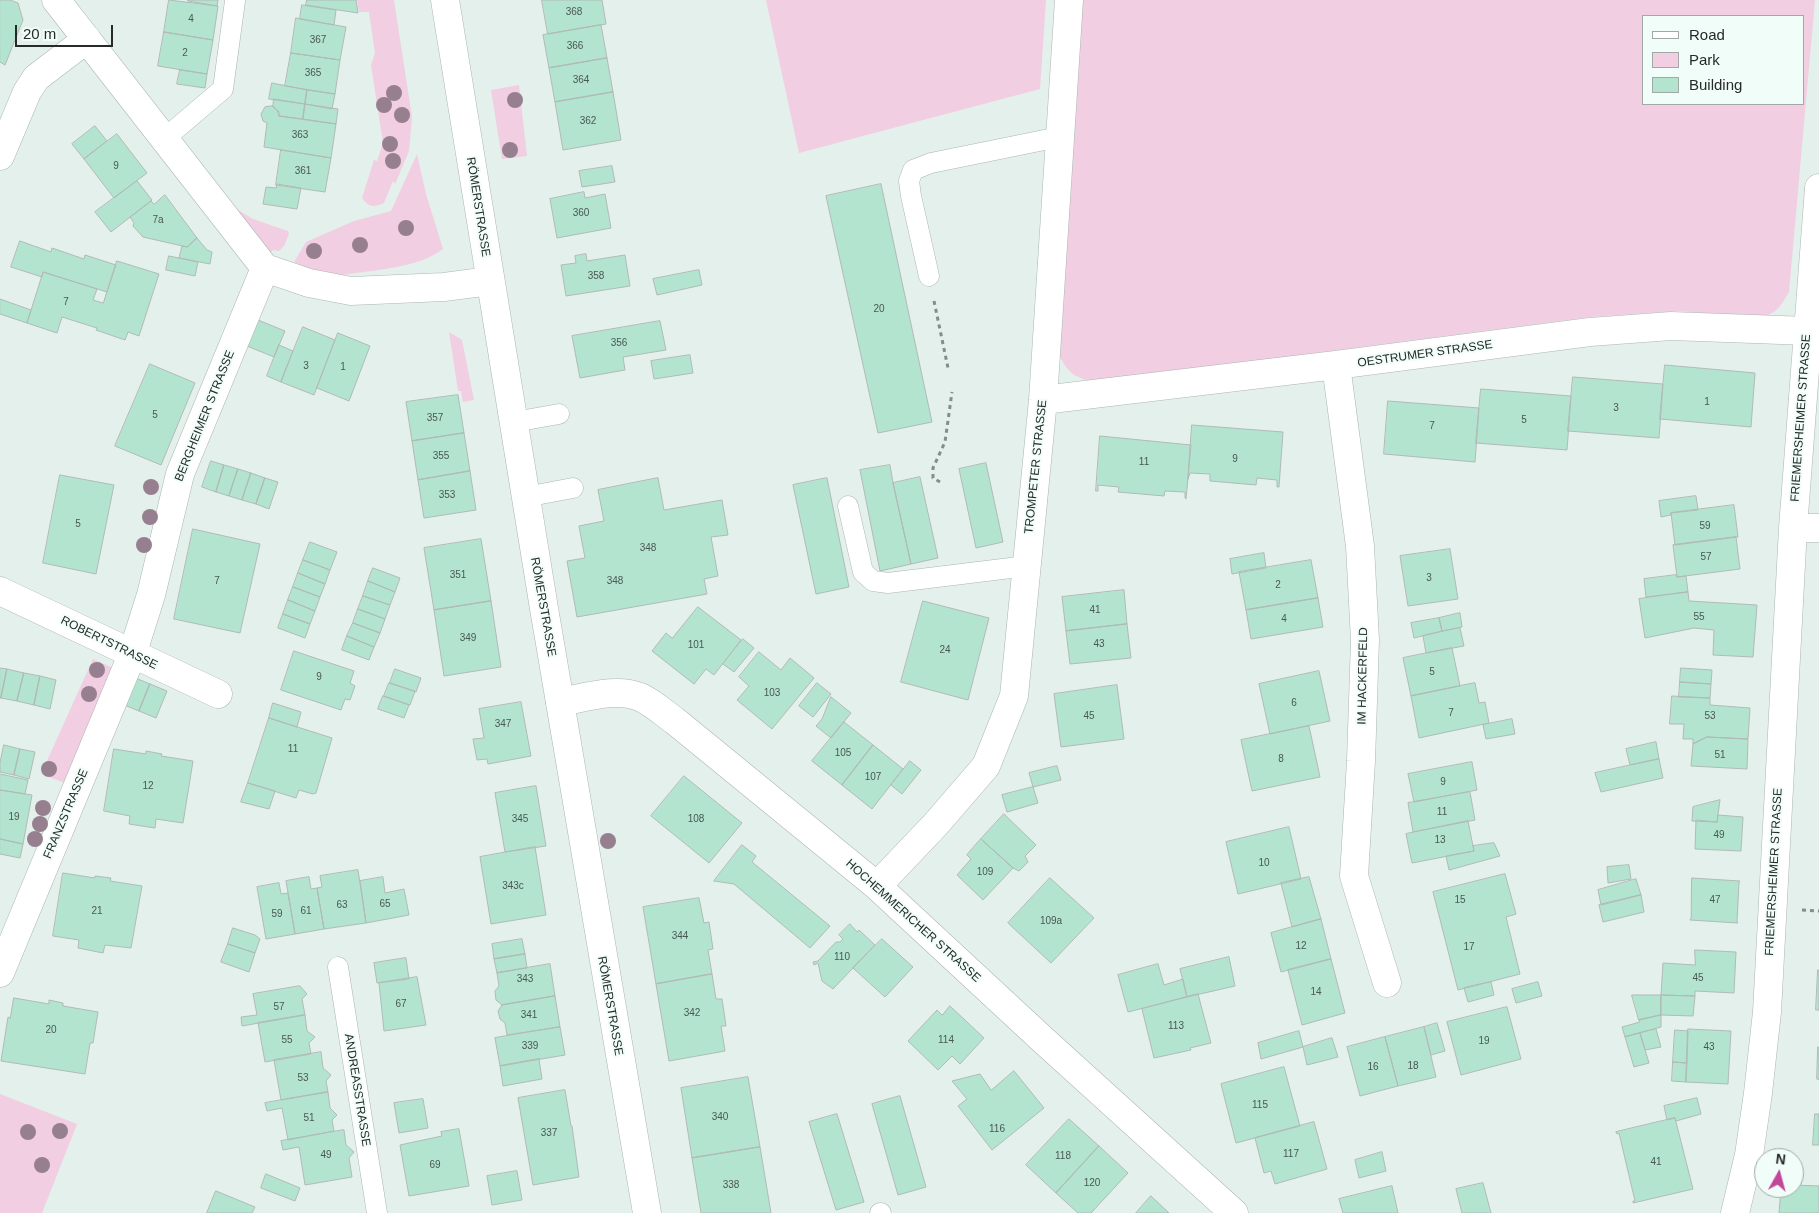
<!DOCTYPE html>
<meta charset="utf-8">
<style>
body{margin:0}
#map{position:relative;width:1819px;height:1213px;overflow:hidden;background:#e4f0eb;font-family:Arial,sans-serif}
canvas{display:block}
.legend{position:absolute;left:1642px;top:15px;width:162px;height:90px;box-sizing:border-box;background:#f1fdf8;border:1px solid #a0a9a5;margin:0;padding:6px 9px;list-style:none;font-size:15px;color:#262a28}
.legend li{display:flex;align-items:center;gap:10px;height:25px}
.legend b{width:25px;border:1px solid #a0a9a5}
.north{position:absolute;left:1754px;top:1148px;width:50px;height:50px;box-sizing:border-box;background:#f1fdf8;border:1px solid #a0a9a5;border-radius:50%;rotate:7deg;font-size:14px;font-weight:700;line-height:20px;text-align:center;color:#262a28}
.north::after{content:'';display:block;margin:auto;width:18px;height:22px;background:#c24799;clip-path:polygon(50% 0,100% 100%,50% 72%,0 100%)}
.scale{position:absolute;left:15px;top:25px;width:98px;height:22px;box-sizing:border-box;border:2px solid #262a28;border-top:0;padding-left:6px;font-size:15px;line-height:18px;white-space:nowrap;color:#262a28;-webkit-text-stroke:4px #f1fdf8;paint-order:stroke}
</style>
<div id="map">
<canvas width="1819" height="1213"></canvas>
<ul class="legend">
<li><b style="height:6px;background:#fff"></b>Road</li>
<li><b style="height:14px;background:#f1cee2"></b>Park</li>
<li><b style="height:14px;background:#b3e4d0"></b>Building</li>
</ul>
<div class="north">N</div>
<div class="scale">20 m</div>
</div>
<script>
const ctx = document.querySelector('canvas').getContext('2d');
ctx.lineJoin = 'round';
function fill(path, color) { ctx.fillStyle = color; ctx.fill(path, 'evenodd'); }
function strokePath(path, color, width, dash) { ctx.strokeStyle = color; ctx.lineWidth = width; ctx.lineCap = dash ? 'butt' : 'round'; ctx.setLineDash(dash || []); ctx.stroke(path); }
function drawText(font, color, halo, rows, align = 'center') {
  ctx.font = font + ' Arial,sans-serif'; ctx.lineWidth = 4; ctx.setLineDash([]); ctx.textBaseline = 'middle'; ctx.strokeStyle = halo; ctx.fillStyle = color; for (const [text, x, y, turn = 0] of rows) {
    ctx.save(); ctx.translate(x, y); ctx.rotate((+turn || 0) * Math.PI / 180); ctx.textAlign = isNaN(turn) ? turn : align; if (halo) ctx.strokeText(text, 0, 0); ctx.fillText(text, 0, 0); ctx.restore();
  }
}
const green = new Path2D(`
 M357,0H394L412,117L409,151L395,184L393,181L384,203C373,208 369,207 362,198L374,160L377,161L383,143L371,65L375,53L369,12H359Z
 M766,0H1046L1040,89L799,153Z
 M1082,0H1815L1789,292C1779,309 1776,314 1757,318L1678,311L1590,317L1094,382C1072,377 1066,371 1057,350ZM1643,16H1803V104H1643Z
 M519,85L527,156L502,159L491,90Z
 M417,154L426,194L443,249C419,268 373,270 343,275C325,276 309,269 294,262L306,242L354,221L391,211Z
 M230,205L253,219L288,231L289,234L284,246L279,251L273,250L266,257Z
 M449,332L462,340L474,400L463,402L461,391H458Z
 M93,659L113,668L65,783L41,774Z
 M0,1094L77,1124L42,1213H0Z`);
const building = new Path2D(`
 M0,0H10L18,3L23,20L5,65L0,62Z
 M169,0L218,6L213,40L164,32Z
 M188,0H218L217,6L188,1Z
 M307,0H356L358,13L306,5Z
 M542,0H602L606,24L548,34Z
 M302,5L336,10L334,25L300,19Z
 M296,18L346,27L340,60L291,53Z
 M601,25L607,58L549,68L543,35Z
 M164,32L213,40L207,74L158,66Z
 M291,53L340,60L335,94L285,86Z
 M607,58L613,92L555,102L549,68Z
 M180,70L207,74L205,88L177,84Z
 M272,83L307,90L305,104L269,99Z
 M307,90L335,94L332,109L305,104Z
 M613,92L621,140L563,150L555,102Z
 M274,99L305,104L303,119L279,116L277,110L273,107Z
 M305,104L338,109L336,124L303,119Z
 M273,106L279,112V116L336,124L331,158L264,147L267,123L263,121L261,114L265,107Z
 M95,126L107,141L84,159L72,144Z
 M117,134L147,173L114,198L84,159Z
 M281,150L331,158L325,192L276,185Z
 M612,166L615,182L582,187L579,171Z
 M137,181L152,200L111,232L95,212Z
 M277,184L301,188L297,209L263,204L266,187L276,188Z
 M881,184L932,422L878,433L826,196Z
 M584,192L585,198L605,194L611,228L557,238L550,199Z
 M165,195L197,238L187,247L143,237L133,226L134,223L130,217L151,201L154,204Z
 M197,238L207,250L212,252L210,264L179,258L182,246L187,247Z
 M20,241L51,252L52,248L84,259L85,255L116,265L107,292L43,272L42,277L11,267Z
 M586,254L587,261L625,255L630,286L566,296L561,265L576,263L575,256Z
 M169,256L198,262L195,276L166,270Z
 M117,261L159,274L139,336L128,332L125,340L96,330L97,328L62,317L57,333L27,323L43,272L97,289L93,300L103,303Z
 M699,270L702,285L657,295L653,279Z
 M0,299L31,310L27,323L0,314Z
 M258,320L285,331L274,357L247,346Z
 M660,321L666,350L623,357L625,370L580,378L572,336Z
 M303,327L335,340L314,395L281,382Z
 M338,333L370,346L349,401L317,388Z
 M279,345L293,351L281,382L267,376Z
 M690,355L693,373L654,379L651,361Z
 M150,364L195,383L161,465L115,446Z
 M1665,365L1755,373L1751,427L1660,419Z
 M1573,377L1663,384L1659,438L1568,431Z
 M1481,389L1571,396L1567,450L1476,443Z
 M458,395L464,433L412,441L406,402Z
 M1388,401L1479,408L1475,462L1384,454Z
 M1192,425L1283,432L1279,487H1277V480L1257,478L1256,485L1210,481V474L1190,473L1188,479Z
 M464,433L470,471L418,480L412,441Z
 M1100,436L1191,445L1186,499L1185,498V492L1165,491L1164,496L1118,492L1119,487L1098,485V491H1096Z
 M211,461L224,465L216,492L202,487Z
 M986,463L1003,542L976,548L959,469Z
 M224,465L238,469L229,496L216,492Z
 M890,465L893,483L911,564L880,571L860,470Z
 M238,469L251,473L242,500L229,496Z
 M470,471L476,510L424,518L418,480Z
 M251,473L265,478L256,504L242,500Z
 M60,475L114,485L96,574L43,563Z
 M920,477L938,558L911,564L893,483Z
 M265,478L278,482L269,509L256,504Z
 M658,478L664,510L722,500L728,535L711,537L718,576L704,579L707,594L577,617L567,561L585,558L579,526L604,521L598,490Z
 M827,478L849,587L816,594L793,485Z
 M1696,496L1698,510L1671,513V515L1661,517L1659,501Z
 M1734,505L1738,537L1675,545L1671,513Z
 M193,529L260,544L240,633L174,619Z
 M1736,537L1740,569L1677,577L1673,545Z
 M481,539L491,601L434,610L424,548Z
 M310,542L337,552L330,570L303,560Z
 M1450,549L1458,599L1408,606L1400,556Z
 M1264,553L1266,568L1232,574L1230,559Z
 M303,560L330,570L325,584L298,573Z
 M1311,560L1318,598L1246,610L1239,572Z
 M373,568L400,578L395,592L368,581Z
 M298,573L325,584L320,597L293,587Z
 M1676,575L1677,577L1686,576L1688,592L1646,597L1644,579Z
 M368,581L395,592L390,605L363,596Z
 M293,587L320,597L315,611L288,600Z
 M1124,590L1127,624L1066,631L1062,597Z
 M1688,592L1689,601L1757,605L1753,657L1713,655L1714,630L1694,628L1645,638L1639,599Z
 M363,596L390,605L385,619L358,609Z
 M1318,598L1323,627L1251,639L1246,610Z
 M288,600L315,611L310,624L283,614Z
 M491,601L501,667L444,676L434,610Z
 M923,601L989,618L968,700L901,682Z
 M698,607L741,640L714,675L706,669L694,684L652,651L666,633L672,638Z
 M358,609L385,619L380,633L353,623Z
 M1460,613L1462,627L1442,631L1439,618Z
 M283,614L310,624L305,638L278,628Z
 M1439,618L1442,631L1414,638L1411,623Z
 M353,623L380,633L374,647L347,636Z
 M1127,624L1131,658L1070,664L1066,631Z
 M1460,628L1464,646L1426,653L1423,636Z
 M347,636L374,647L369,660L342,650Z
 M743,639L754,648L734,672L723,664Z
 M1452,648L1460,686L1411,696L1403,658Z
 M294,651L354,671L350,683L355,686L350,700L345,699L341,710L281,690Z
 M759,652L781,670L790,658L814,678L772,729L737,700L749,686L739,677Z
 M0,668L7,669L1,698H0Z
 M1681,668L1712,670L1711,684L1680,682Z
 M7,669L24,673L17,701L1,698Z
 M395,669L421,678L416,692L390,683Z
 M1319,671L1330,721L1270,734L1259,684Z
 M24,673L40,676L34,705L17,701Z
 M40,676L56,680L50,709L34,705Z
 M133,677L150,684L139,711L122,704Z
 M1680,682L1711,684L1710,698L1679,697Z
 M389,683L415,691L410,705L384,696Z
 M817,683L831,694L813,717L799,706Z
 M1475,683L1479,703L1485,702L1489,723L1419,738L1411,696Z
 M150,684L167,691L156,718L139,711Z
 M1117,685L1124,739L1061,747L1054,694Z
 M383,696L409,705L404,718L378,709Z
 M1672,696L1710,698V705L1750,708L1748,739L1707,737L1693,744V739H1683L1684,724H1670Z
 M831,697L851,713L831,738L816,726L822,719Z
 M521,702L531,756L488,764L487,759L477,760L473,739L484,738L479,709Z
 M273,703L301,712L297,727L269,718Z
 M269,718L332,738L316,793L313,794L299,790L296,798L248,783Z
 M1512,719L1515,734L1486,739L1483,725Z
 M844,722L873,745L842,785L812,761Z
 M1309,726L1320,777L1252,791L1241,740Z
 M1707,737L1748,739L1747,769L1691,766L1693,744Z
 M1656,742L1659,759L1630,765L1626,749Z
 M4,745L20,749L14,775L0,772V763Z
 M873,745L903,769L872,809L842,785Z
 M20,749L35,752L29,779L14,775Z
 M114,749L146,754V751L162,754L161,756L193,761L183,823L156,819L155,828L129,824L130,816L104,811Z
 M1659,759L1663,778L1601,792L1595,773Z
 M910,761L921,770L902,794L891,785Z
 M1472,762L1477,790L1414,802L1408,774Z
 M1057,766L1061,780L1033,787L1029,773Z
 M0,774L28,780L25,794L0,790Z
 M684,776L742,823L709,863L651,816Z
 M248,783L275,791L269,809L241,802Z
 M536,786L546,846L505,852L495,793Z
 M1033,787L1038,803L1007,812L1002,795Z
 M0,790L32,795L23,844L0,839Z
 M1470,792L1475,820L1413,832L1408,803Z
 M1720,800L1717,822L1692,821L1693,807Z
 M1004,814L1036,845L1025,856L1028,862L1019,871L1013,868L981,839Z
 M1718,815L1743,817L1741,851L1695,849L1696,820L1717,822Z
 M1468,821L1474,851L1412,863L1406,834Z
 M1289,827L1301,879L1238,894L1226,842Z
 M0,839L23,844L20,858L0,854Z
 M981,839L1013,868L983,900L957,875L971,859L967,855Z
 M1494,843L1500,856L1449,870L1446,856L1474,851L1473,846Z
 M742,845L756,856L752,862L830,926L810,948L734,884L714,881Z
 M535,847L546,915L491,924L480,857Z
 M1629,865L1631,879L1608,883L1607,867Z
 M358,870L366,923L324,929L317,888L322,887L320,876Z
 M63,873L95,878V876L111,878L110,881L142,886L131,948L105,945L103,953L78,948L79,940L53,936Z
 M1505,874L1516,914L1506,917L1520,974L1458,990L1433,892Z
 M309,877L311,889L317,888L324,929L295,934L286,881Z
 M383,877L385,893L404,889L409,915L366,923L360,881Z
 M1309,877L1321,919L1292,927L1281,883Z
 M1050,878L1094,918L1051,963L1008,923Z
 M1692,878L1740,881L1739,882L1737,922L1738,923L1690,920L1691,918Z
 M1636,879L1641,895L1601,905L1598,890Z
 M279,883L281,894L288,893L295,934L266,939L257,887Z
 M1641,895L1644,912L1603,922L1599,905Z
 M699,898L704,923L709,922L713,949L708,950L712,974L656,984L643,907Z
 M1321,919L1331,959L1281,972L1271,933Z
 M850,924L857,932L859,930L875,945L833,989L822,981L818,963L814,965L813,962L818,961L836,942H840L843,939L839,935Z
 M233,928L255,935L260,939L255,953L228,944Z
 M522,939L525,954L494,959L492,944Z
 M882,939L913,967L885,997L853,968Z
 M228,944L255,953L249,972L221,962Z
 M1695,950L1736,952L1734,993L1695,991V996L1661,995L1663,963L1695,965Z
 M525,954L527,968L497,973L494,959Z
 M1229,957L1235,986L1187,997L1180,969Z
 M406,958L409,979L377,983L374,963Z
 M1331,959L1345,1013L1302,1025L1288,970Z
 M550,964L555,996L502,1005L496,1000L495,991L499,986L497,973Z
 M1158,964L1164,985L1183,979L1187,997L1128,1012L1118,975Z
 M1818,970H1819V1010H1816Z
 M712,974L716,999H722L726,1026H721L725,1051L669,1061L656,984Z
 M417,977L426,1025L384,1031L379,983Z
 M1491,982L1494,995L1468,1002L1464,988Z
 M1538,982L1542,996L1516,1003L1512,989Z
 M300,986L307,994L302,999L305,1015L242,1026L241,1017L257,1015L253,994Z
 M1198,994L1211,1043L1190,1048L1191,1050L1154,1058L1142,1009Z
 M1632,995H1661V1015L1639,1020Z
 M1661,995L1695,996L1693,1016L1661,1015Z
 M555,996L560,1027L507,1035L505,1023L500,1019L498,1011L502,1005Z
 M14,998L49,1004V1000L63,1003V1006L98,1012L93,1043H90L85,1074L1,1061L8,1017L10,1018Z
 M950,1006L984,1038L960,1064L952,1056L938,1070L908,1041L937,1010L942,1015Z
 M1507,1007L1521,1059L1461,1075L1447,1022Z
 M305,1015L307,1031L315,1037L309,1043L311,1054L265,1062L258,1023Z
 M1661,1015V1027L1625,1037L1622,1027L1640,1022L1639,1020Z
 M1437,1023L1445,1051L1431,1055L1424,1027Z
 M560,1027L565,1055L500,1066L495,1038Z
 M1424,1027L1436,1077L1398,1086L1385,1037Z
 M1656,1029L1661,1047L1645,1050L1640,1033Z
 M1688,1029L1731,1031L1728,1084L1686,1082Z
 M1675,1030L1688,1031L1687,1063L1673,1062Z
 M1299,1031L1303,1047L1261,1059L1258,1043Z
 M1640,1033L1649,1063L1634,1067L1625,1037Z
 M1385,1037L1398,1086L1360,1096L1347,1047Z
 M1332,1038L1338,1057L1307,1065L1303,1047Z
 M1818,1047L1819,1048V1080L1817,1079Z
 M321,1052L323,1068L331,1075L326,1081L328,1092L281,1100L274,1060Z
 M539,1059L542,1079L503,1086L500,1066Z
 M1673,1062L1687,1063L1686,1082L1672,1081Z
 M1284,1067L1300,1126L1236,1143L1221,1084Z
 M1014,1071L1044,1108L992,1150L958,1106L967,1099L952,1081L980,1074L991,1090Z
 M748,1077L760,1147L692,1158L681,1088Z
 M565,1090L571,1126H572L579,1177L533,1185L518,1098Z
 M328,1092L330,1108L337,1115L332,1120L334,1131L288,1140L282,1108L267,1111L265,1103Z
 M900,1096L926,1187L898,1195L872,1104Z
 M1697,1098L1701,1114L1676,1121L1675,1118L1667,1120L1664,1106Z
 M423,1099L428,1128L399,1133L394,1103Z
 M837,1114L864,1202L836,1210L809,1122Z
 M1815,1114H1819V1145H1813Z
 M1675,1118L1693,1189L1633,1203V1201H1635L1619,1133L1617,1134L1616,1132Z
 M1069,1119L1099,1146L1056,1193L1026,1165Z
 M1314,1122L1327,1169L1275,1184L1271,1171L1264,1173L1255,1138Z
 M459,1129L469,1186L409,1196L400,1145L442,1136L441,1132Z
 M344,1130L346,1145L354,1152L349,1158L352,1177L305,1185L299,1147L283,1150L281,1141Z
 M1099,1146L1128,1173L1091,1213H1078L1056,1193Z
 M760,1147L771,1213H701L692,1158Z
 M1382,1152L1386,1171L1359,1178L1355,1160Z
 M517,1171L522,1200L492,1205L487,1176Z
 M266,1174L300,1188L295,1201L261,1188Z
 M1483,1183L1491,1213H1462L1456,1189Z
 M1794,1185L1819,1186V1213H1779L1781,1188H1794Z
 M1392,1186L1398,1213H1343L1339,1199Z
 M216,1191L255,1207L252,1213H207Z
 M1151,1196L1169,1213H1136Z`);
const path = new Path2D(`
 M934,301L948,368
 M940,482L933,478V468L945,442L952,392
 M1802,910L1819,911`);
const lane = new Path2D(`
 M164,139L223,89L235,1
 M929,276L911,196L909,181L913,170L931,163L1059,137
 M514,422L559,414
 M525,497L573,488
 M848,506L863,572L873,581L888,583L1027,566
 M338,967L377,1213
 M880,1213H881`);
const street = new Path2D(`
 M56,0L265,268L309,283L351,291L444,287L490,281
 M0,156L27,92L36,78L87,39
 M1336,365L1360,546L1365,640L1361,761L1354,876L1387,983
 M1043,400L1336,365L1590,332L1671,326L1808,331
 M1793,528H1819
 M0,591L218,694
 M560,702C584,698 616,687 640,697C653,703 664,713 675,721L877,886L1042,1039L1234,1213
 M877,886L936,824L986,766L1014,696L1043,400L1069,0
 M0,973L132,655L151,595L180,474L265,268
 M1735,1213L1749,1155L1758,1093L1767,1012L1793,528L1819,188`);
const secondary = new Path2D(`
 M445,0C510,405 576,809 647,1213`);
const trees = [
 [394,93],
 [515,100],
 [384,105],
 [402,115],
 [390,144],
 [510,150],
 [393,161],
 [406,228],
 [360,245],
 [314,251],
 [151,487],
 [150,517],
 [144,545],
 [97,670],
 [89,694],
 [49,769],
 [43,808],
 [40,824],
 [35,839],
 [608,841],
 [60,1131],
 [28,1132],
 [42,1165]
];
const numberNames = [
 ["368",574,12],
 ["4",191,19],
 ["367",318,40],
 ["366",575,46],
 ["2",185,53],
 ["365",313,73],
 ["364",581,80],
 ["362",588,121],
 ["363",300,135],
 ["9",116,166],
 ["361",303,171],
 ["360",581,213],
 ["7a",158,220],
 ["358",596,276],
 ["7",66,302],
 ["20",879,309],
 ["356",619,343],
 ["3",306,366],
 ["1",343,367],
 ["1",1707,402],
 ["3",1616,408],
 ["5",155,415],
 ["357",435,418],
 ["5",1524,420],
 ["7",1432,426],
 ["355",441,456],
 ["9",1235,459],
 ["11",1144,462],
 ["353",447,495],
 ["5",78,524],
 ["59",1705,526],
 ["348",648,548],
 ["57",1706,557],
 ["351",458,575],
 ["3",1429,578],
 ["7",217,581],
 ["348",615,581],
 ["2",1278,585],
 ["41",1095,610],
 ["55",1699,617],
 ["4",1284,619],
 ["349",468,638],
 ["43",1099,644],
 ["101",696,645],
 ["24",945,650],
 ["5",1432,672],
 ["9",319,677],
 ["103",772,693],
 ["6",1294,703],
 ["7",1451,713],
 ["45",1089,716],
 ["53",1710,716],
 ["347",503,724],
 ["11",293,749],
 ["105",843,753],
 ["51",1720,755],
 ["8",1281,759],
 ["107",873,777],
 ["9",1443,782],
 ["12",148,786],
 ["11",1442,812],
 ["19",14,817],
 ["345",520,819],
 ["108",696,819],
 ["49",1719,835],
 ["13",1440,840],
 ["10",1264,863],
 ["109",985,872],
 ["343c",513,886],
 ["15",1460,900],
 ["47",1715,900],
 ["65",385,904],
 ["63",342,905],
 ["21",97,911],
 ["61",306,911],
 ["59",277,914],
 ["109a",1051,921],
 ["344",680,936],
 ["12",1301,946],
 ["17",1469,947],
 ["110",842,957],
 ["45",1698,978],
 ["343",525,979],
 ["14",1316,992],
 ["67",401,1004],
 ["57",279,1007],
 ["342",692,1013],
 ["341",529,1015],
 ["113",1176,1026],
 ["20",51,1030],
 ["55",287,1040],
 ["114",946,1040],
 ["19",1484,1041],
 ["339",530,1046],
 ["43",1709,1047],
 ["18",1413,1066],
 ["16",1373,1067],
 ["53",303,1078],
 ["115",1260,1105],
 ["340",720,1117],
 ["51",309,1118],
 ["116",997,1129],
 ["337",549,1133],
 ["117",1291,1154],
 ["49",326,1155],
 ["118",1063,1156],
 ["41",1656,1162],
 ["69",435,1165],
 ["120",1092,1183],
 ["338",731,1185]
];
const streetNames = [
 ["RÖMERSTRASSE",478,207,81],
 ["OESTRUMER STRASSE",1425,354,-8],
 ["BERGHEIMER STRASSE",205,416,-68],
 ["FRIEMERSHEIMER STRASSE",1801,418,-86],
 ["TROMPETER STRASSE",1036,467,-84],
 ["RÖMERSTRASSE",543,607,80],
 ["ROBERTSTRASSE",109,643,26],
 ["IM HACKERFELD",1363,676,-89],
 ["FRANZSTRASSE",66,814,-67],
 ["FRIEMERSHEIMER STRASSE",1774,872,-87],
 ["HOCHEMMERICHER STRASSE",913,921,42],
 ["RÖMERSTRASSE",610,1006,80],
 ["ANDREASSTRASSE",357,1090,81]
];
fill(green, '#f1cee2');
fill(building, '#b3e4d0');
strokePath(building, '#b0bab6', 1);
strokePath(lane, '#abb6b1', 21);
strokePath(street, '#abb6b1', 29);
strokePath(secondary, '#abb6b1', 29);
strokePath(path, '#858d89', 3, [4, 4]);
strokePath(lane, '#fff', 20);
strokePath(street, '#fff', 28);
strokePath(secondary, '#fff', 28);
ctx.fillStyle = '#968090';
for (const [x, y] of trees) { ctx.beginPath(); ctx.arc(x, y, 8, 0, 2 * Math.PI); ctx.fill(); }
drawText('10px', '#495852', null, numberNames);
drawText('12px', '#262a28', '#f1fdf8', streetNames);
</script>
